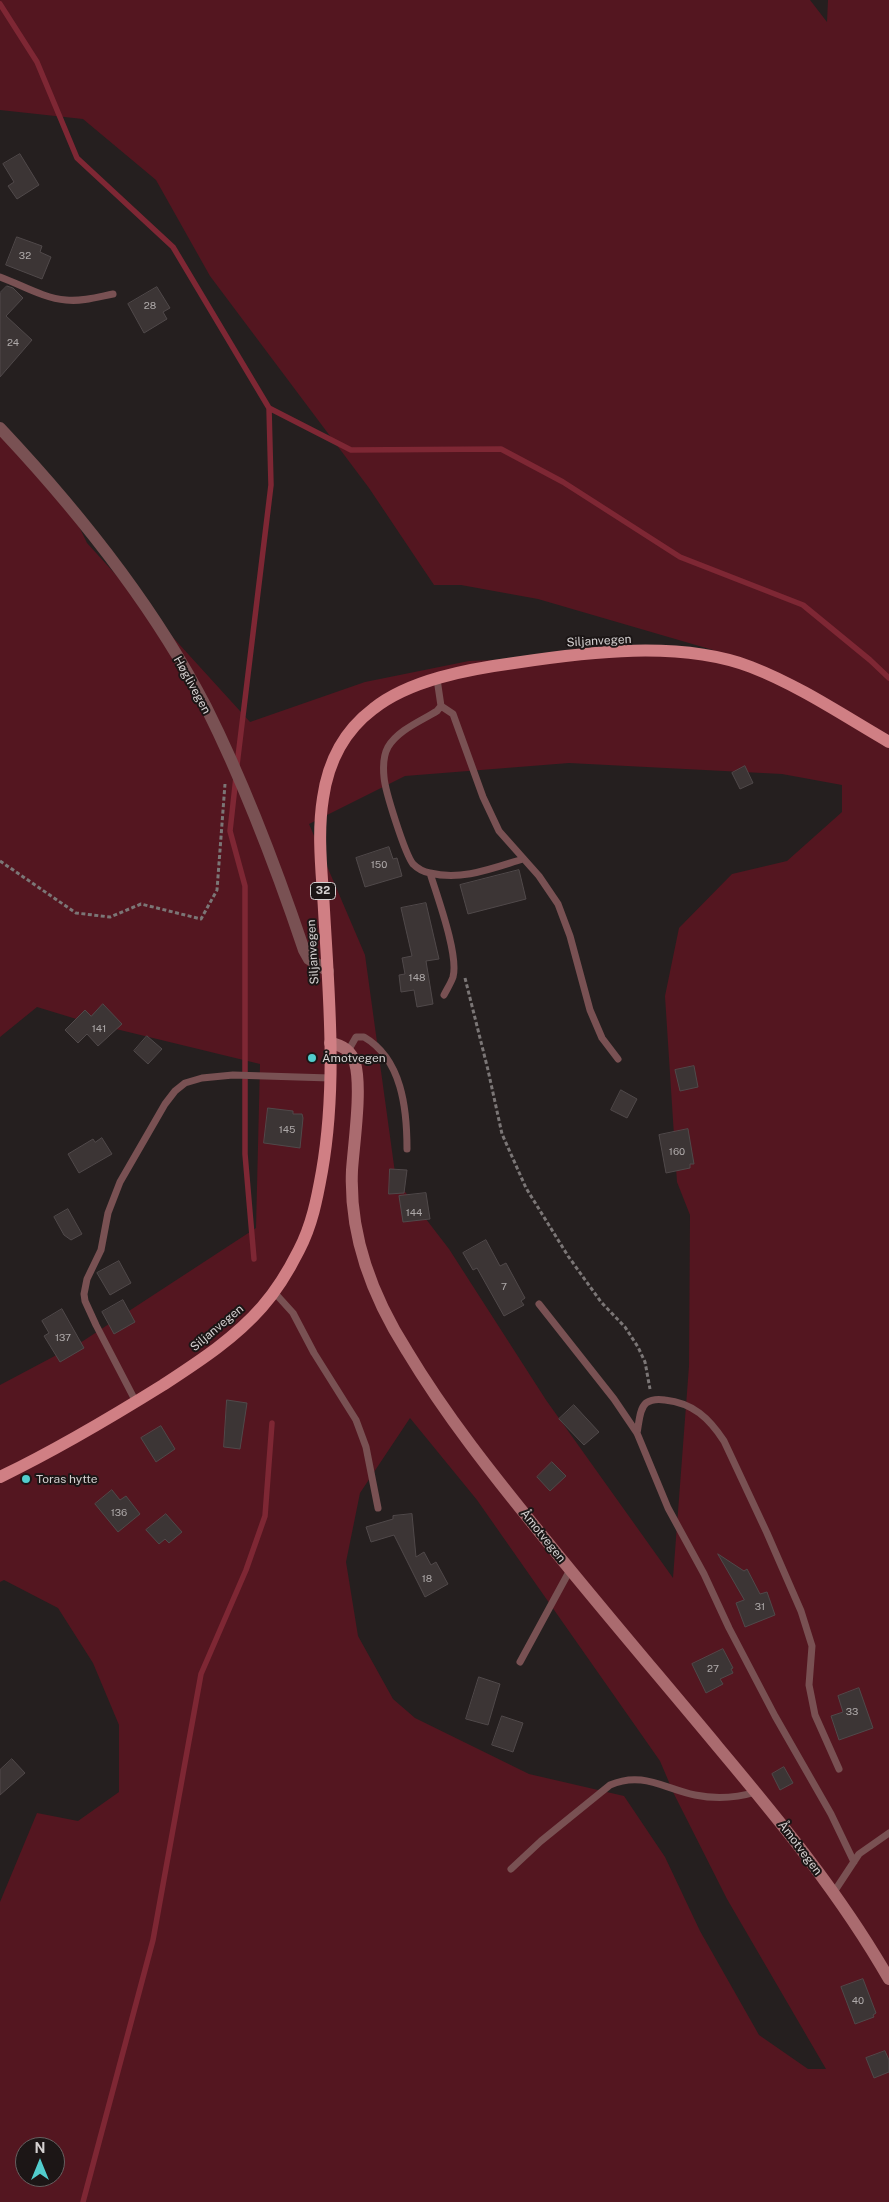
<!DOCTYPE html>
<meta charset="utf-8">
<style>
body{margin:0}
#map{position:relative;width:889px;height:2202px;overflow:hidden;background:#251f1f;font-family:"Public Sans",sans-serif}
canvas{display:block}
.north{position:absolute;left:15px;top:2137px;width:50px;height:50px;box-sizing:border-box;background:#1c1616;border:1px solid #666060;border-radius:50%;rotate:0deg;font-size:14px;font-weight:700;line-height:20px;text-align:center;color:#d4d0d0}
.north::after{content:'';display:block;margin:auto;width:18px;height:22px;background:#52cdcd;clip-path:polygon(50% 0,100% 100%,50% 72%,0 100%)}
</style>
<div id="map">
<canvas width="889" height="2202"></canvas>
<div class="north">N</div>
</div>
<script>
const ctx = document.querySelector('canvas').getContext('2d');
ctx.lineJoin = 'round';
function fill(path, color) { ctx.fillStyle = color; ctx.fill(path, 'evenodd'); }
function strokePath(path, color, width, dash) { ctx.strokeStyle = color; ctx.lineWidth = width; ctx.lineCap = dash ? 'butt' : 'round'; ctx.setLineDash(dash || []); ctx.stroke(path); }
function drawText(font, color, halo, rows, align = 'center') {
  ctx.font = font + ' "Public Sans",sans-serif'; ctx.lineWidth = 4; ctx.setLineDash([]); ctx.textBaseline = 'middle'; ctx.strokeStyle = halo; ctx.fillStyle = color; for (const [text, x, y, turn = 0] of rows) {
    ctx.save(); ctx.translate(x, y); ctx.rotate((+turn || 0) * Math.PI / 180); ctx.textAlign = isNaN(turn) ? turn : align; if (halo) ctx.strokeText(text, 0, 0); ctx.fillText(text, 0, 0); ctx.restore();
  }
}
const green = new Path2D(`
 M0,0H810L827,22L828,0H889V2202H0V1902L37,1813L78,1821L119,1792V1725L93,1663L58,1608L4,1580L0,1582V1385L83,1341L256,1228L260,1064L83,1021L37,1007L0,1037V426L74,516L87,543L250,722L365,682L469,661L713,650L538,599L461,585H434L369,488L210,276L156,180L83,119L0,110ZM569,763L782,774L842,785V812L787,861L732,874L679,928L665,996L677,1182L690,1215L689,1366L673,1578L546,1400L449,1249L396,1180L365,955L309,824L405,776ZM410,1418L477,1500L660,1761L674,1794L727,1899L826,2069H808L759,2035L700,1931L665,1857L624,1796L529,1774L415,1718L393,1699L358,1636L346,1562L360,1493ZM25,2147H55V2177H25Z`);
const stream = new Path2D(`
 M0,4L37,62L77,158L173,247L269,408
 M237,765L271,485L269,408L351,450L501,449L563,482L680,557L803,605L870,660L889,678
 M236,777L230,831L245,886V1154L254,1259
 M83,2202L153,1940L201,1674L246,1570L265,1516L272,1423`);
const building = new Path2D(`
 M20,154L39,185L17,199L8,186L14,182L3,164Z
 M17,237L42,246L40,252L51,257L42,279L6,265Z
 M7,286L13,288L23,298L6,316L32,340L0,377V293Z
 M157,287L170,308L163,312L167,319L144,333L128,304Z
 M745,766L753,783L740,789L732,773Z
 M389,847L393,859L397,858L402,876L365,887L356,858Z
 M519,870L526,899L468,914L460,885Z
 M426,903L439,959L426,961L433,1004L417,1007L414,990L401,992L399,975L405,974L402,958L412,956L401,908Z
 M103,1004L122,1024L98,1046L87,1034L78,1043L65,1030L85,1010L91,1016Z
 M147,1036L162,1049L148,1064L134,1051Z
 M694,1066L698,1087L680,1091L675,1070Z
 M621,1090L637,1099L627,1118L611,1110Z
 M268,1108L293,1111V1114H302L303,1118L300,1148L264,1143Z
 M688,1129L694,1164H690V1168L666,1173L659,1135Z
 M102,1138L112,1154L79,1173L68,1154L93,1139L95,1142Z
 M390,1169L407,1170L404,1193L389,1194Z
 M426,1193L430,1219L403,1222L399,1196Z
 M68,1209L82,1234L71,1240L64,1235L54,1217Z
 M486,1240L500,1266L506,1263L525,1298L521,1301L524,1305L504,1316L477,1268L473,1270L463,1253Z
 M119,1261L131,1283L110,1295L97,1273Z
 M123,1300L135,1322L114,1334L102,1312Z
 M62,1309L84,1348L60,1362L44,1336L49,1333L42,1321Z
 M227,1400L247,1403L240,1449L224,1447Z
 M574,1405L599,1432L584,1445L559,1419Z
 M161,1426L175,1449L156,1462L141,1438Z
 M552,1462L566,1476L550,1491L537,1477Z
 M112,1490L120,1500L126,1496L140,1514L118,1532L95,1504Z
 M166,1514L182,1532L169,1543L165,1539L159,1544L146,1530Z
 M412,1514L416,1557L424,1552L431,1565L436,1562L448,1584L425,1597L394,1535L371,1542L366,1527L393,1519V1516Z
 M718,1554L744,1571L747,1569L760,1594L767,1592L775,1615L745,1627L736,1603L744,1600Z
 M723,1649L733,1668L731,1669L733,1673L720,1679L723,1684L706,1693L692,1664Z
 M479,1677L500,1684L488,1725L466,1719Z
 M859,1688L873,1728L839,1740L831,1716L843,1712L838,1696Z
 M502,1716L523,1723L513,1752L492,1745Z
 M12,1759L25,1773L0,1795V1770Z
 M784,1767L793,1783L780,1790L772,1774Z
 M863,1979L876,2013L873,2015L874,2017L855,2024L841,1987Z
 M885,2051L889,2060V2072L874,2078L866,2058Z`);
const path = new Path2D(`
 M0,861L76,913L110,917L141,904L201,919L217,890L225,784
 M465,978L488,1070L502,1134L526,1188L568,1256L601,1302L625,1327L638,1347L645,1362L650,1389`);
const service = new Path2D(`
 M0,277C22,285 43,298 66,300C81,302 98,297 113,294
 M437,679L441,706L437,711C421,721 398,730 388,747C383,756 383,767 384,777C385,791 405,854 413,864C417,868 424,872 430,873C462,881 493,868 523,859
 M441,706L453,714L483,797L499,831L539,876L558,904L570,936L590,1010L602,1038L618,1059
 M430,873C437,896 459,955 453,977C451,983 447,989 444,995
 M348,1051L356,1037H364C402,1059 407,1109 407,1149
 M274,1292L293,1313L314,1353L356,1420L366,1447L378,1508
 M539,1304L614,1399L637,1433L668,1508L704,1574L729,1628L775,1716L831,1814L854,1862
 M136,1402L96,1325L85,1301L84,1294L87,1279L101,1250L108,1213L120,1182L165,1104L175,1091L185,1083L202,1078L233,1075L330,1078
 M637,1433C639,1424 639,1409 646,1403C652,1399 659,1399 665,1400C693,1403 709,1418 724,1441L767,1533L801,1611L812,1646L809,1685L815,1715L839,1769
 M520,1662L570,1570
 M511,1869L541,1841L610,1785C642,1771 663,1788 695,1795C715,1799 736,1798 756,1792
 M834,1892L859,1854L889,1833`);
const minor = new Path2D(`
 M0,428C79,512 153,604 206,707C245,785 276,867 304,950L309,959L328,971`);
const secondary = new Path2D(`
 M330,1043C342,1045 351,1050 355,1063C362,1088 354,1142 352,1170C349,1236 372,1296 407,1351C446,1416 493,1475 541,1534C599,1606 659,1676 718,1747C780,1821 841,1895 889,1979`);
const primary = new Path2D(`
 M0,1477C56,1450 110,1418 163,1385C198,1362 234,1339 262,1307C277,1290 289,1270 299,1250C312,1225 317,1199 322,1171C337,1085 329,997 324,910C322,873 317,835 323,798C328,763 344,731 373,709C409,680 469,669 514,663C587,652 680,640 751,667C800,686 844,716 889,742`);
const markers = [
 [312,1058,5,"#52cdcd"],
 [26,1479,5,"#52cdcd"]
];
const numberNames = [
 ["32",25,256],
 ["28",150,306],
 ["24",13,343],
 ["150",379,865],
 ["148",417,978],
 ["141",99,1029],
 ["145",287,1130],
 ["160",677,1152],
 ["144",414,1213],
 ["7",504,1287],
 ["137",63,1338],
 ["136",119,1513],
 ["18",427,1579],
 ["31",760,1607],
 ["27",713,1669],
 ["33",852,1712],
 ["40",858,2001]
];
const shields = [
 [323,891,25]
];
const shieldNames = [
 ["32",323,891]
];
const streetNames = [
 ["Siljanvegen",599,641,-3],
 ["Høglivegen",192,685,61],
 ["Siljanvegen",313,952,-93],
 ["Siljanvegen",217,1328,-40],
 ["Åmotvegen",543,1536,51],
 ["Åmotvegen",800,1848,53]
];
const poiNames = [
 ["Åmotvegen",322,1058],
 ["Toras hytte",36,1479]
];
fill(green, '#541620');
strokePath(stream, '#7e2734', 5.5);
fill(building, '#3c3535');
strokePath(building, '#50494a', 1);
strokePath(path, '#7b7676', 3, [4, 2.5]);
strokePath(service, '#795153', 7);
strokePath(minor, '#795153', 12);
strokePath(secondary, '#aa6b6f', 12);
strokePath(primary, '#d07f84', 12);
for (const [x, y, r, color] of markers) { const dot = new Path2D(); dot.arc(x, y, r, 0, 2 * Math.PI); ctx.fillStyle = color; ctx.fill(dot); strokePath(dot, '#1c1616', 2); }
drawText('10px', '#aea9a9', null, numberNames);
for (const [x, y, w] of shields) { const box = new Path2D(); box.roundRect(x - w / 2, y - 8.5, w, 17, 4); ctx.fillStyle = '#1c1616'; ctx.fill(box); strokePath(box, '#d4d0d0', 1); }
drawText('bold 11px', '#d4d0d0', null, shieldNames);
drawText('12px', '#d4d0d0', '#1c1616', streetNames);
drawText('12px', '#d4d0d0', '#1c1616', poiNames, 'left');
</script>
